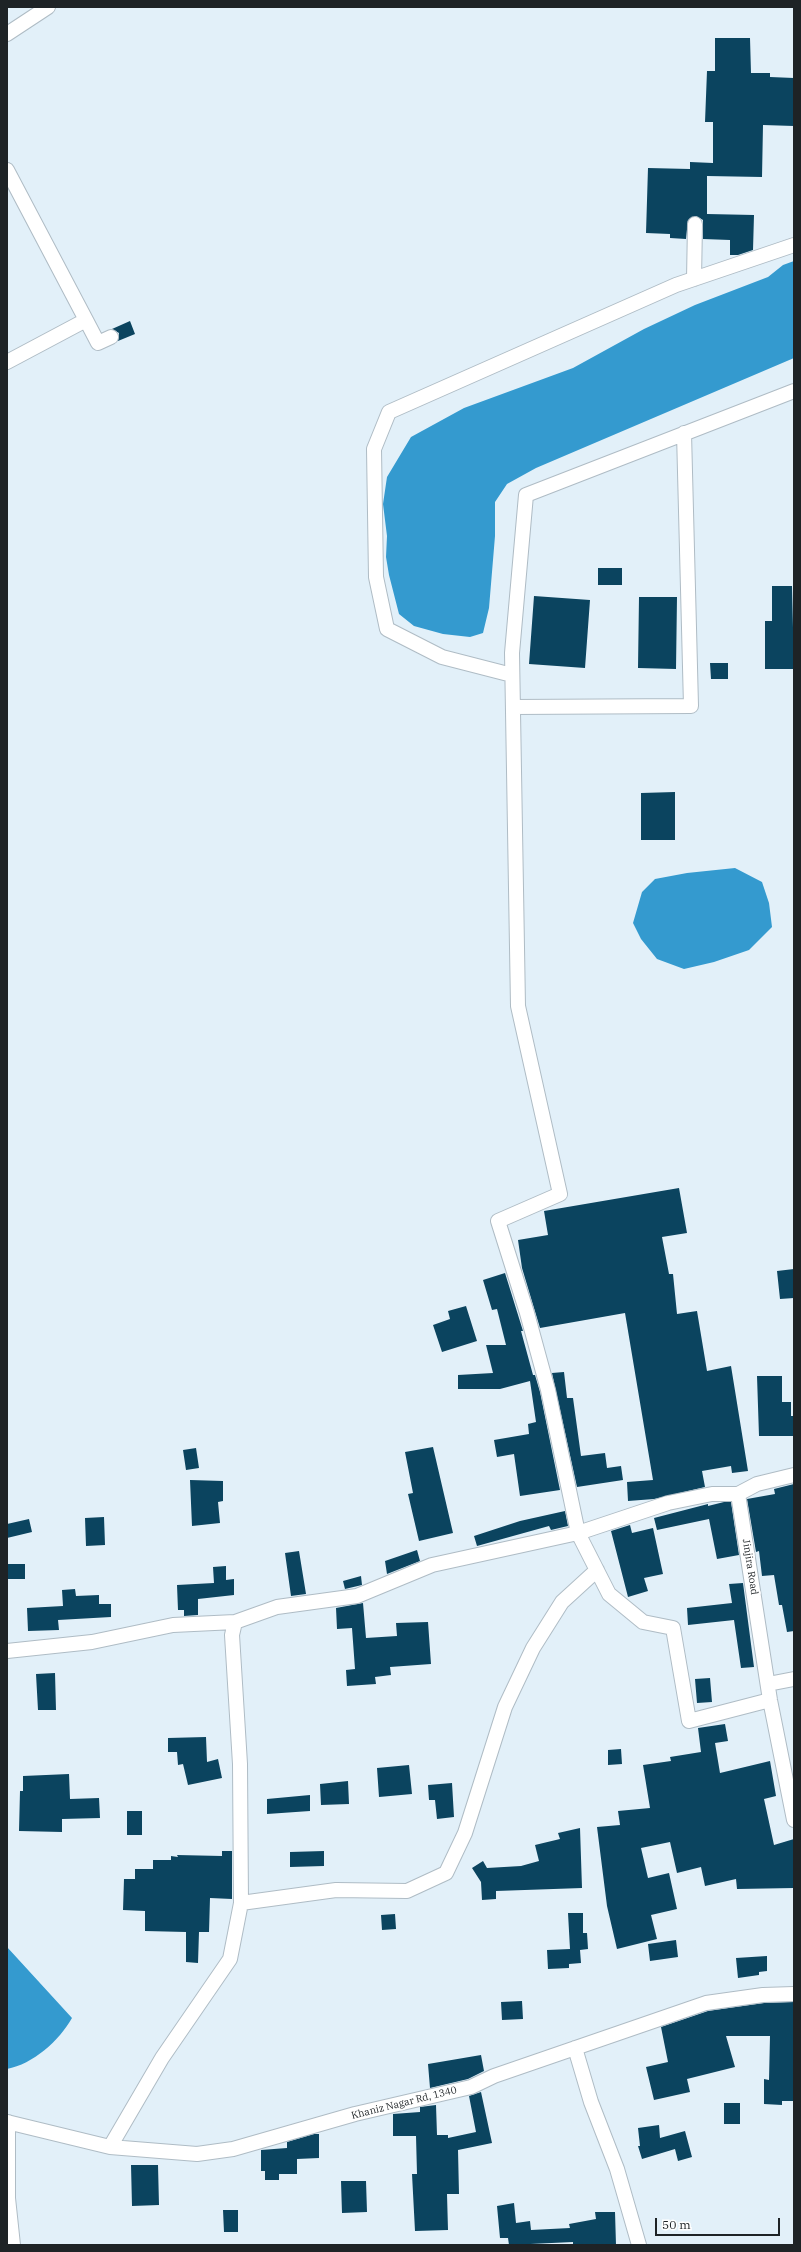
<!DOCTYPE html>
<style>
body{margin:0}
#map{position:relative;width:801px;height:2252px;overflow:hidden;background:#e2f0f9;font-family:"IBM Plex Serif",serif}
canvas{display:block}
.frame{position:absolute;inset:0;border:8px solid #1e2326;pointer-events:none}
.scale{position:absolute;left:655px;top:2218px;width:125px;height:18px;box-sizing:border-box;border:2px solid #1e2326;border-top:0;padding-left:5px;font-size:12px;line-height:14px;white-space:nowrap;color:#1e2326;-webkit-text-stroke:3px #fff;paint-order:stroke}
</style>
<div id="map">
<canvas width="801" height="2252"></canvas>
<div class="frame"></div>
<div class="scale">50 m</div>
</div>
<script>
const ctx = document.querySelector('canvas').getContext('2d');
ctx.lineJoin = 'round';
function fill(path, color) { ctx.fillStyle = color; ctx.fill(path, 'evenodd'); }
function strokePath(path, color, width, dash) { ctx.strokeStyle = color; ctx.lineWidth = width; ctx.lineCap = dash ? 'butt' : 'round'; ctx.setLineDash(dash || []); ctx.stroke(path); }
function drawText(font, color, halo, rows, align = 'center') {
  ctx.font = font + ' "IBM Plex Serif",serif'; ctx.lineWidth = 4; ctx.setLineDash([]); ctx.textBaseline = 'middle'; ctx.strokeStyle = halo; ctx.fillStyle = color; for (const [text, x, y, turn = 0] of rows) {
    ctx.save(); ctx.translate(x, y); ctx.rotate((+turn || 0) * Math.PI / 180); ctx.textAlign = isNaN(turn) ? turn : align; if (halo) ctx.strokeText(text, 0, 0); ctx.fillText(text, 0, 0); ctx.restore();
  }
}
const water = new Path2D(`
 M794,261V358L536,468L507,484L495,502V536L489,608L483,633L470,637L443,634L414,626L399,614L389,575L386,557L387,536L383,504L387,477L411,437L464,408L573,368L644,329L695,305L768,277L783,265Z
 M735,868L762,882L769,903L772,927L749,950L714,962L684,969L657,959L641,939L633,923L642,892L655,879L687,873Z
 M7,1947L72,2018C59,2041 33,2064 7,2069Z`);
const building = new Path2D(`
 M715,38H750L751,73H770V77L794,78V126L763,125L762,177L707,176V214L754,215L753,250L738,255H730V240L703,239V220L696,216L688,220L686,239L670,238V234L646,233L648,168L690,169V162L713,163V122H705L707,71H715Z
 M130,321L135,334L118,341L119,333L112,329Z
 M598,568H622V585H598Z
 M772,586H792L794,669H765V621H772Z
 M534,596L590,600L585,668L529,664Z
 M639,597H677L676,669L638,668Z
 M710,663H728V679H711Z
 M675,792V840H641V793Z
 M679,1188L687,1233L662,1237L669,1274H673L677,1314L697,1311L707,1371L731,1366L748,1471L732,1473L731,1466L702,1471L705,1487L654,1499L628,1501L627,1482L653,1480L625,1313L540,1328L522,1268L518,1240L548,1235L544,1211Z
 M794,1269V1298L780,1299L777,1271Z
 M505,1273L523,1331H521L533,1375H535L540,1392L560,1490L520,1496L514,1454L497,1457L494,1440L529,1434L528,1424L536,1422L530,1381L500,1389H458V1375L493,1373L486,1345H506L497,1309L492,1310L483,1280Z
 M466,1306L477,1341L442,1352L433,1325L450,1319L448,1311Z
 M564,1372L567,1398H573L581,1456L605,1453L607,1468L621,1466L623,1480L577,1487L552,1373Z
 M757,1376H782V1402H791V1416H794V1436H759Z
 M433,1447L453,1533L419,1541L408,1494L413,1493L405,1452Z
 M196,1448L199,1468L186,1470L183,1450Z
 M190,1480L223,1481V1501L218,1502L220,1523L192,1526Z
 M794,1484V1631L787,1632L782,1605H779L774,1575L762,1576L759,1551L756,1552L747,1499L775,1494L774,1489Z
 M724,1502H731L739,1555L717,1559L709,1519L657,1530L654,1518L708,1504V1506Z
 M565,1511L568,1526L551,1530L549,1526L477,1546L474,1536L520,1521Z
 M104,1517L105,1545L86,1546L85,1518Z
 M29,1519L32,1532L7,1538V1524Z
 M630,1525L632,1533L653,1528L663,1574L644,1578L648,1591L628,1597L611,1531Z
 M417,1550L420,1561L387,1574L385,1561Z
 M299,1551L306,1594L291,1596L285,1553Z
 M8,1564H25V1579H8Z
 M226,1566V1580L234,1579V1595L198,1599V1615L184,1616V1610H178L177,1585L214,1583L213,1567Z
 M361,1576L362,1585L345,1589L343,1581Z
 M743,1583L754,1667L741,1668L734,1620L688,1625L687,1608L732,1603L729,1584Z
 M75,1589L76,1596L99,1595V1604H111V1617L58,1620L59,1630L28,1631L27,1608L63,1606L62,1590Z
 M363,1603L366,1638L397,1636L396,1623L428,1622L431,1664L390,1667L391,1675L375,1677L376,1684L347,1686L346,1670L355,1669L352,1628L337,1629L336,1608Z
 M55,1673L56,1710H38L36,1674Z
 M710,1678L712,1702L697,1703L695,1679Z
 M725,1724L728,1741L715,1743L720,1773L770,1761L776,1796L764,1799L774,1845L794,1839V1888L737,1889L736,1879L705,1886L701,1867L677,1873L670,1842L641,1848L648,1878L669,1873L677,1909L651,1915L657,1939L617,1949L607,1906L597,1827L620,1825L618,1811L650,1808L643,1765L671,1761L670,1757L701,1752L698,1728Z
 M206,1737L207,1762L218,1759L222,1778L188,1785L183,1764L178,1765L177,1752H168V1738Z
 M621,1749L622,1764L608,1765V1750Z
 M409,1765L412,1794L379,1797L377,1768Z
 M69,1774L70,1799L99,1798L100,1818L62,1819V1832L19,1831L20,1791H23V1776Z
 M348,1781L349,1804L321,1805L320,1784Z
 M452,1783L454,1817L437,1819L435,1800H429L428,1785Z
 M310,1795V1811L267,1814V1799Z
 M127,1811H142V1835H127Z
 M580,1828L582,1888L496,1891V1899L482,1900L481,1882L472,1868L483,1861L487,1868L521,1866L539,1861L535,1845L560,1839L558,1833Z
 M222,1851H232V1899L210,1898L209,1932H199L198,1963L186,1962V1932L145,1931V1911L123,1910L124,1879H135V1869H153V1860H171V1856L178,1857L177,1855L222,1856Z
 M324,1851V1866L290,1867V1852Z
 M568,1913H583V1933H587L588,1949L580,1950L581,1963L569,1964V1968L548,1969L547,1950L570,1949Z
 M395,1914L396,1929L382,1930L381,1915Z
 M676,1940L678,1957L650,1961L648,1944Z
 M767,1956V1971L759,1972V1975L738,1978L736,1958Z
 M522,2001L523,2019L502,2020L501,2002Z
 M794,2002L793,2101H782V2105L764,2104V2079L769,2080L770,2036H726L735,2067L687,2079L690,2092L654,2100L646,2067L668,2062L661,2027L708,2011L764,2003Z
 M481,2055L484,2071L468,2079L430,2088L428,2064Z
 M481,2092L492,2143L458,2150L459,2194H447L448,2230L415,2231L412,2174H417L416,2136H393V2114L420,2112V2107L436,2105L437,2135H448V2138L476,2132L469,2096Z
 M724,2103H740V2124H724Z
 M659,2125L660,2138L685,2131L692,2157L678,2161L675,2149L642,2159L638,2146H640L638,2128Z
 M314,2134H319V2158L297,2159V2174H279V2180H265V2171H261V2150L287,2148V2142Z
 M131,2165H158L159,2205L132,2206Z
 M341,2181H366L367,2212L342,2213Z
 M514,2203L516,2223L530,2221L531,2230L570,2228L569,2224L596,2219L595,2212H615L616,2245H573V2242L509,2245L508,2238H500L497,2206Z
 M223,2210H238V2232H224Z`);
const minor = new Path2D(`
 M7,34L48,7
 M7,170L86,320L7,362
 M694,279L695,224
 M86,320L98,343L111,337
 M512,675L442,657L387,629L376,577L374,449L389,412L676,285L794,245
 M513,707L691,706L684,433
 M794,1475L757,1484L738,1494L770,1700L794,1820
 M7,1651L92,1642L173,1625L235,1622
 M768,1684L794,1679
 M770,1700L689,1721L673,1628L643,1622L609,1594L578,1533L548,1390L527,1313L498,1221L560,1194L518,1006L512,653L526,495L794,391
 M241,1903L336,1890L407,1891L446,1873L465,1833L505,1707L533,1648L562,1602L597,1570
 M575,2048L591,2102L617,2169L639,2245
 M7,2122L110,2147L197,2154L233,2149L355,2114L471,2087L494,2076L706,2003L763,1995L794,1994
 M8,2122V2198L13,2245
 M110,2147L162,2058L230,1959L241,1903L240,1764L232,1635L235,1622L277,1607L357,1596L432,1565L578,1533L668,1503L712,1494H738`);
const streetNames = [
 ["Jinjira Road",750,1567,81],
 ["Khaniz Nagar Rd, 1340",404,2103,-14]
];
fill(water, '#349acf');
fill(building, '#0b445f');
strokePath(minor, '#afbcc5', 16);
strokePath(minor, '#fff', 14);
drawText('10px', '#1e2326', '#fff', streetNames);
</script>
